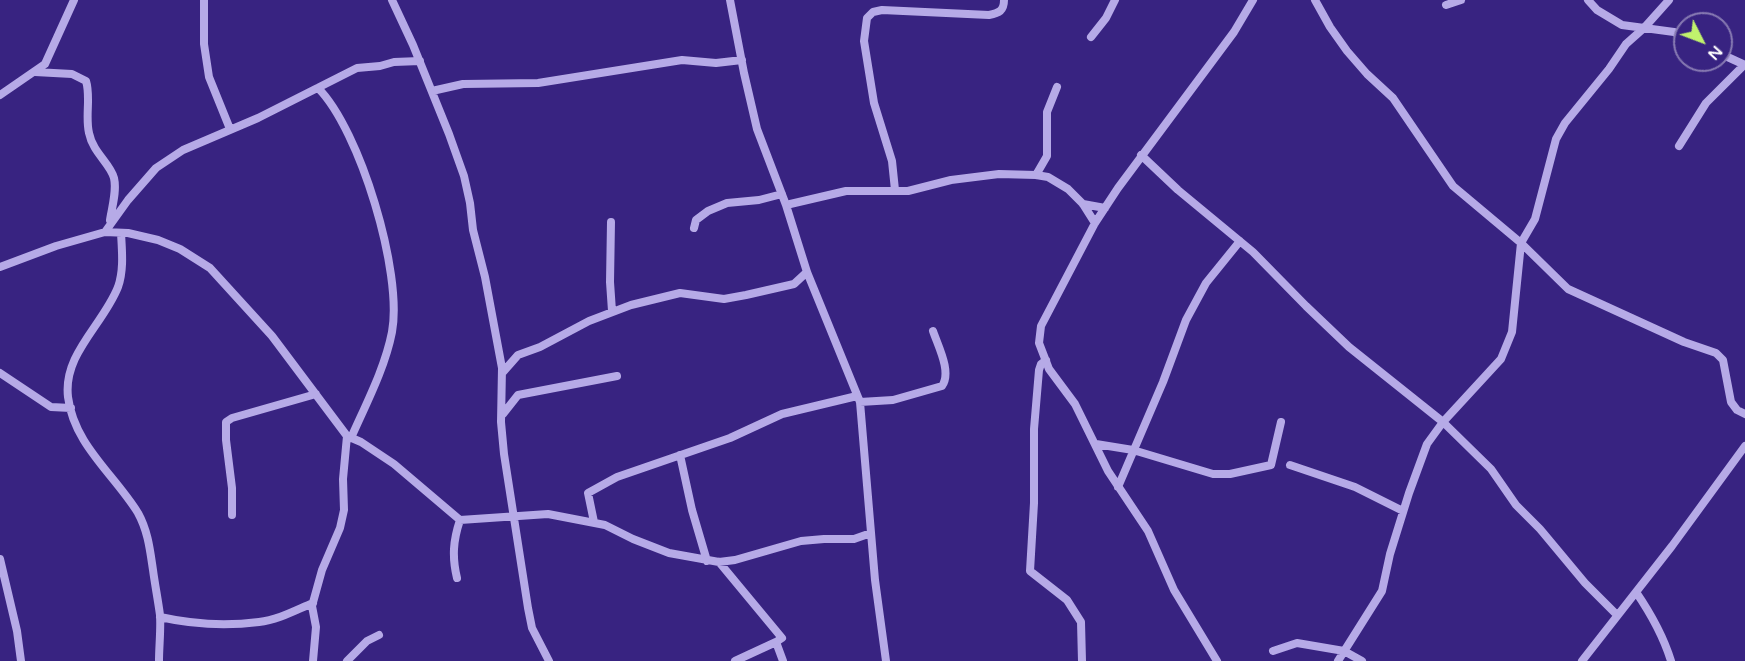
<!DOCTYPE html>
<style>
body{margin:0}
#map{position:relative;width:1745px;height:661px;overflow:hidden;background:#382381;font-family:"Varela Round",sans-serif}
canvas{display:block}
.north{position:absolute;left:1673px;top:12px;width:60px;height:60px;box-sizing:border-box;background:#382381;border:2px solid #887bb3;border-radius:50%;rotate:132deg;font-size:16px;font-weight:700;line-height:24px;text-align:center;color:#fff}
.north::after{content:'';display:block;margin:auto;width:21px;height:27px;background:#c1f26d;clip-path:polygon(50% 0,100% 100%,50% 72%,0 100%)}
</style>
<div id="map">
<canvas width="1745" height="661"></canvas>
<div class="north">N</div>
</div>
<script>
const ctx = document.querySelector('canvas').getContext('2d');
ctx.lineJoin = 'round';
function strokePath(path, color, width, dash) { ctx.strokeStyle = color; ctx.lineWidth = width; ctx.lineCap = dash ? 'butt' : 'round'; ctx.setLineDash(dash || []); ctx.stroke(path); }
const minor = new Path2D(`
 M204,0V44L209,77L230,129
 M392,0L413,45L449,134L464,176L470,203L473,230L485,277L502,368L501,422L504,454L528,608L532,628L549,661
 M730,0L744,73L757,129L786,205L807,272L860,402L875,580L886,661
 M1315,0L1330,27L1347,51L1367,74L1393,98L1453,186L1521,243L1568,289L1684,342L1716,353L1723,360L1731,402L1737,410L1745,414
 M1588,0L1597,10L1622,25L1674,32L1685,37
 M1446,5L1461,0
 M1091,37L1106,18L1115,0
 M1721,54L1745,65
 M35,72L72,74L86,81C91,97 85,116 89,133C93,153 110,163 114,178C117,191 112,207 110,220
 M318,88C360,130 403,273 392,332C385,368 366,404 351,438
 M432,91L463,84L538,83L682,60L716,63L742,60
 M0,95L45,64L74,0
 M1679,146L1706,103L1744,65
 M1141,155L1178,190L1253,252L1306,306L1349,347L1443,422L1491,469L1516,505L1540,529L1585,583L1617,615
 M1036,175L1047,156V112L1057,87
 M895,190L892,161L874,103L864,41L867,18L873,12L882,10L989,15C999,13 1004,11 1004,0
 M1083,204L1105,208
 M786,205L846,191H908L951,180L999,174L1036,175L1048,177L1068,189L1083,204L1095,223
 M611,222L610,282L612,311
 M694,228L696,220L708,211L727,203L759,200L782,194
 M105,232L128,200L156,168L183,150L258,118L357,68L380,66L394,62L420,61
 M121,233C122,251 124,270 118,287C103,325 63,354 68,397C74,445 114,474 138,513C148,531 150,550 153,570C155,585 158,600 160,615C161,630 159,646 159,661
 M0,267L56,246L105,232L128,233L158,240L180,249L210,268L272,336L347,436L361,442L394,464L460,520L548,514L605,525L633,539L669,553L719,562L735,560L801,541L824,539H854L871,533
 M1046,360L1041,364L1039,370L1034,429V503L1030,571L1067,600L1081,622L1082,661
 M503,372L518,355L540,347L589,321L631,305L680,293L724,299L746,295L794,284L807,272
 M0,373L51,407L71,408
 M860,402L893,400L942,386C952,372 938,346 933,331
 M503,414L518,395L617,376
 M1096,444L1133,450L1213,474H1230L1271,465L1281,422
 M680,455L692,510L707,561
 M1290,465L1355,487L1403,511
 M1118,487L1163,382L1186,320L1206,283L1240,241
 M232,515V488L226,440V422L232,418L316,394
 M594,522L588,493L617,477L730,438L782,414L857,396
 M0,559L17,631L21,661
 M719,562L782,638L776,642L735,661
 M457,578C452,557 453,541 460,520
 M1636,592C1651,614 1663,635 1671,661
 M160,617C191,624 227,626 259,622C278,620 296,610 313,603
 M776,642L783,661
 M1273,651L1297,643L1344,651L1362,661
 M313,661L316,627L312,606L322,570L340,528L344,510L343,479L347,436
 M347,661L367,641L379,635
 M1217,661L1174,590L1148,531L1108,471L1075,404L1049,369L1039,343L1041,326L1095,223L1118,188L1234,32L1253,0
 M1338,661L1382,591L1390,554L1409,493L1427,444L1443,422L1501,359L1512,332L1521,243L1535,219L1556,139L1565,123L1609,69L1626,44L1644,28L1669,0
 M1582,661L1672,546L1745,446`);
strokePath(minor, '#b6aae7', 8);
</script>
